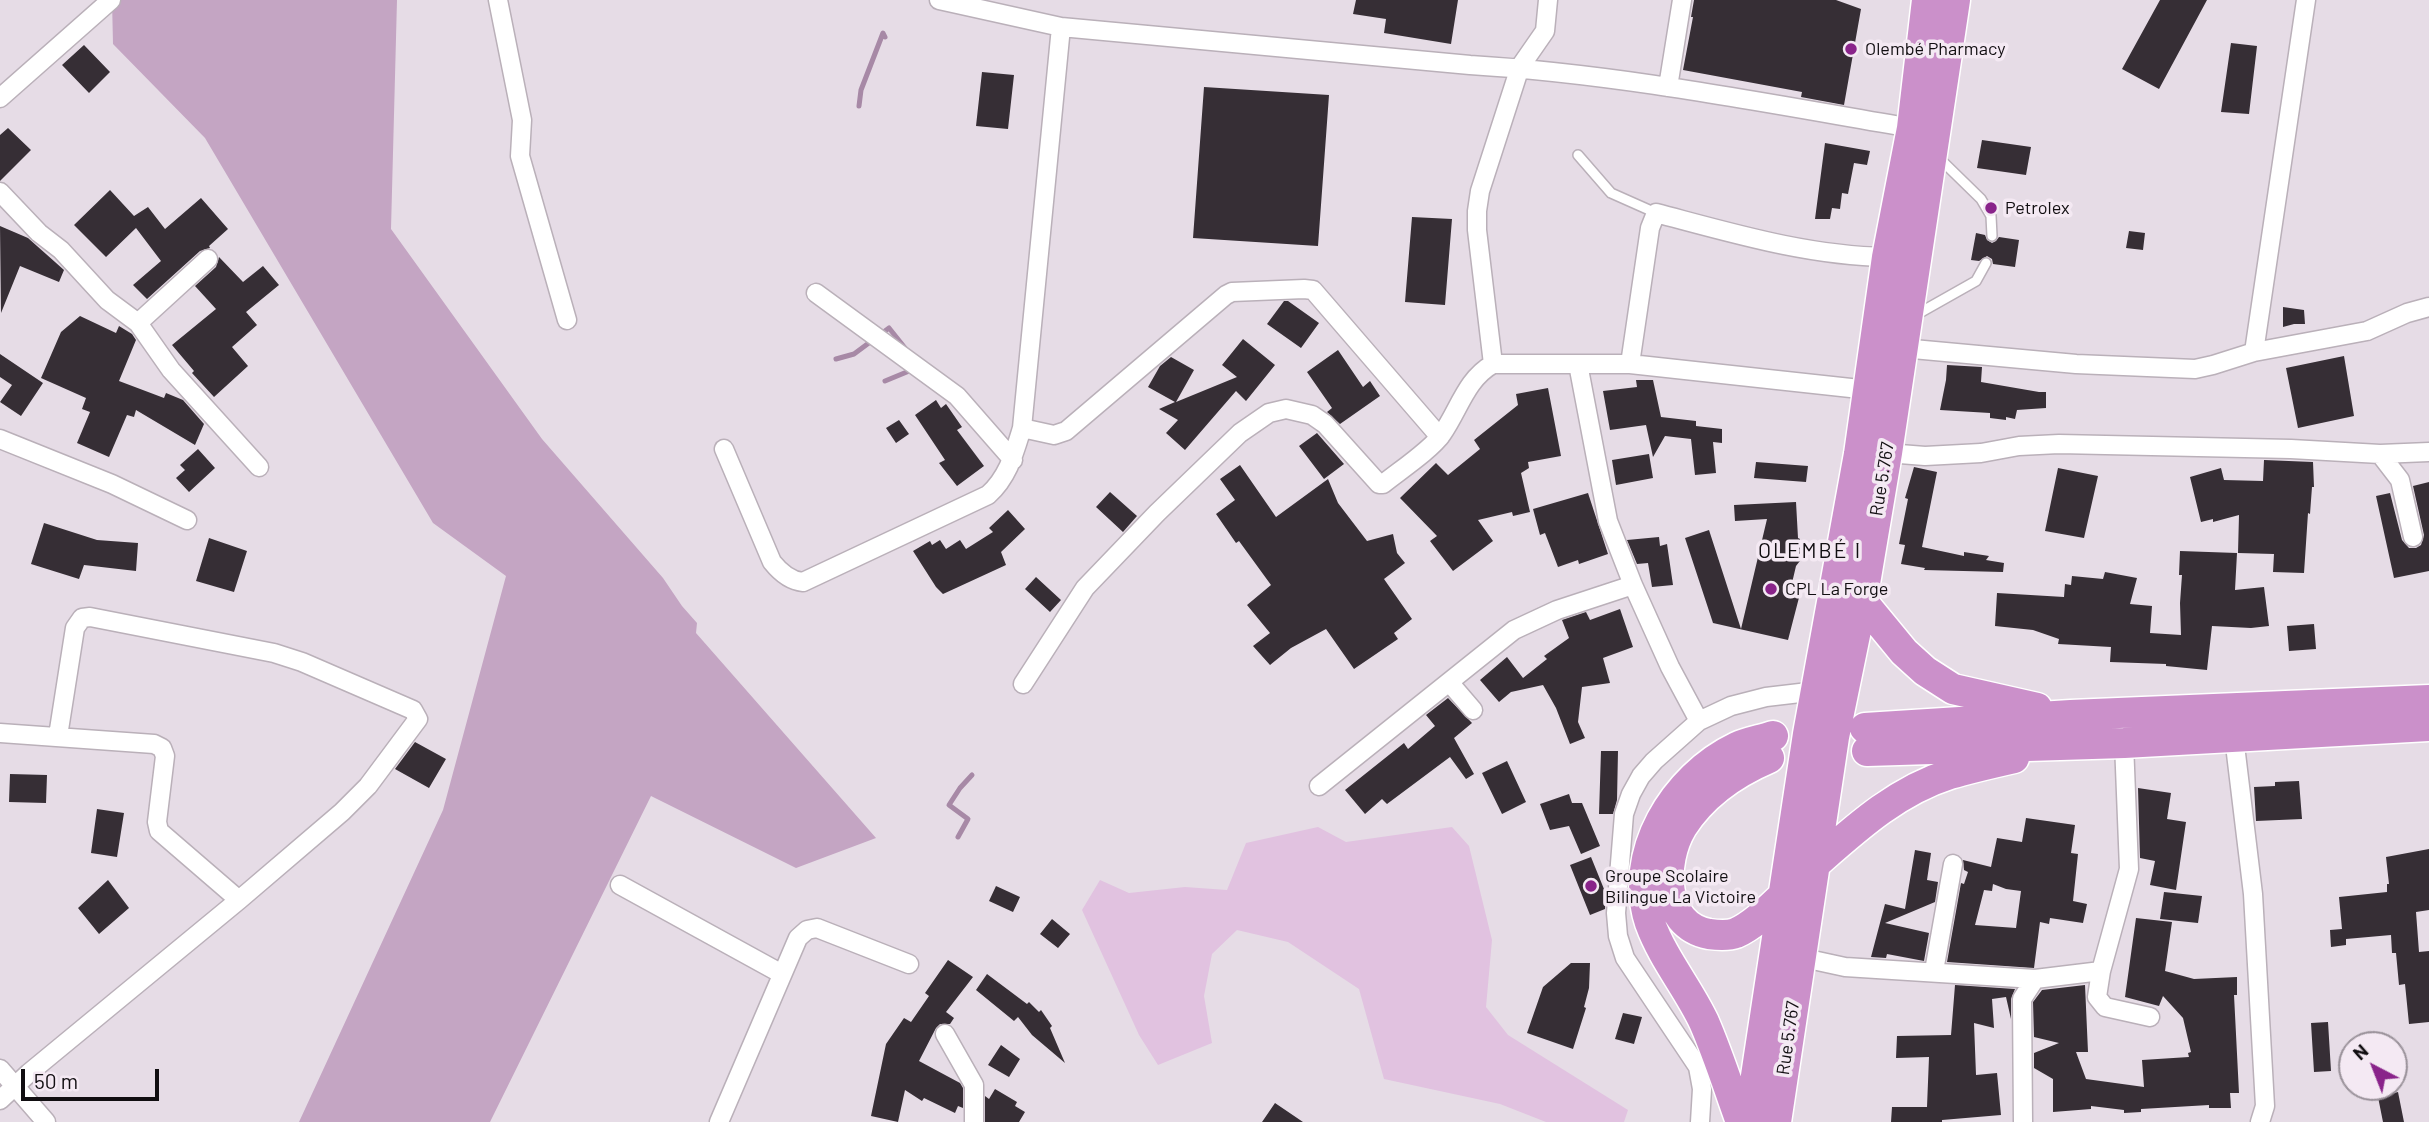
<!DOCTYPE html>
<meta charset="utf-8">
<style>
body{margin:0}
#map{position:relative;width:2429px;height:1122px;overflow:hidden;background:#e6dce6;font-family:Barlow,sans-serif}
canvas{display:block}
.north{position:absolute;left:2338px;top:1031px;width:70px;height:70px;box-sizing:border-box;background:#f4e9f3;border:2px solid #999199;border-radius:50%;rotate:318deg;font-size:19px;font-weight:700;line-height:28px;text-align:center;color:#110e11}
.north::after{content:'';display:block;margin:auto;width:24px;height:32px;background:#89238a;clip-path:polygon(50% 0,100% 100%,50% 72%,0 100%)}
.scale{position:absolute;left:21px;top:1069px;width:138px;height:32px;box-sizing:border-box;border:4px solid #110e11;border-top:0;padding-left:9px;font-size:21px;line-height:24px;white-space:nowrap;color:#110e11;-webkit-text-stroke:5px #f4e9f3;paint-order:stroke}
</style>
<div id="map">
<canvas width="2429" height="1122"></canvas>
<div class="north">N</div>
<div class="scale">50 m</div>
</div>
<script>
const ctx = document.querySelector('canvas').getContext('2d');
ctx.lineJoin = 'round';
function fill(path, color) { ctx.fillStyle = color; ctx.fill(path, 'evenodd'); }
function strokePath(path, color, width, dash) { ctx.strokeStyle = color; ctx.lineWidth = width; ctx.lineCap = dash ? 'butt' : 'round'; ctx.setLineDash(dash || []); ctx.stroke(path); }
function drawText(font, color, halo, rows, align = 'center') {
  ctx.font = font + ' Barlow,sans-serif'; ctx.lineWidth = 7; ctx.setLineDash([]); ctx.textBaseline = 'middle'; ctx.strokeStyle = halo; ctx.fillStyle = color; for (const [text, x, y, turn = 0] of rows) {
    ctx.save(); ctx.translate(x, y); ctx.rotate((+turn || 0) * Math.PI / 180); ctx.textAlign = isNaN(turn) ? turn : align; if (halo) ctx.strokeText(text, 0, 0); ctx.fillText(text, 0, 0); ctx.restore();
  }
}
const green = new Path2D(`
 M1318,827L1346,842L1452,827L1469,846L1492,940L1486,1007L1508,1035L1628,1110L1624,1122H1546L1500,1104L1384,1079L1359,989L1288,942L1237,930L1212,954L1204,996L1212,1043L1158,1065L1139,1035L1082,910L1100,880L1129,893L1185,887L1227,890L1246,843Z`);
const forest = new Path2D(`
 M112,0H397L391,229L542,439L663,578L682,606L697,623L696,633L876,838L796,868L651,796L490,1122H299L443,810L506,576L433,523L205,138L113,44Z`);
const stream = new Path2D(`
 M859,106L861,90L883,33L885,37
 M836,359L854,354L889,328L909,353
 M885,381L914,369
 M958,837L968,819L949,805L960,788L972,775`);
const building = new Path2D(`
 M1356,0H1458L1451,44L1384,33L1386,19L1353,14Z
 M1694,0H1836L1861,9L1844,105L1801,97L1802,92L1683,70L1693,17H1691Z
 M2160,0H2207L2159,89L2122,69Z
 M2231,43L2257,46L2249,114L2221,112Z
 M84,45L110,72L89,93L62,65Z
 M982,72L1014,75L1008,129L976,126Z
 M1204,87L1329,95L1318,246L1193,238Z
 M8,128L31,150L0,181V135Z
 M1982,140L2031,147L2026,175L1977,168Z
 M1825,143L1870,151L1867,165L1854,163L1848,194L1842,193L1840,209L1832,208L1830,219H1815Z
 M110,190L134,216L148,207L165,229L201,198L228,229L209,246L210,248L200,251L147,299L133,285L161,261L136,228L106,257L74,225Z
 M1412,217L1452,219L1445,305L1405,302Z
 M0,226L28,238L64,270L59,282L20,266L1,313Z
 M2129,231L2145,233L2143,250L2126,248Z
 M1976,233L1985,235L1987,240L1992,243L1996,241L1999,237L2019,240L2015,267L1993,264L1992,259L1987,256L1979,261L1971,260Z
 M219,257L243,282L263,266L279,285L246,312L257,325L232,347L248,366L214,397L192,373L194,371L172,345L216,309L195,286L216,267Z
 M1284,301H1288L1319,323L1301,348L1267,324Z
 M2283,307L2304,310L2305,324H2294L2283,327Z
 M80,316L116,333L119,326L132,334L136,340L119,381L164,398L166,393L183,400L204,424L195,445L136,410L134,417L127,415L109,457L77,443L90,412L82,409L86,398L41,378L61,332Z
 M1243,339L1275,365L1246,401L1236,391L1185,450L1166,433L1178,420L1159,409L1175,402L1148,387L1160,366L1171,357L1194,370L1176,402L1237,377L1222,365Z
 M1338,350L1363,387L1370,381L1380,396L1340,424L1327,412L1332,408L1307,372Z
 M0,354L43,383L21,416L0,402L12,385L0,377Z
 M2344,356L2354,416L2298,428L2286,368Z
 M1947,365L1982,367L1981,382L2039,392H2046V408L2017,410L2015,419L2006,417V420L1990,418V413L1940,410L1946,380Z
 M1636,380H1653L1661,417L1696,421V426L1722,429V443L1713,442L1716,473L1695,475L1691,439L1665,436L1653,457L1646,425L1610,430L1603,391L1637,387Z
 M1548,388L1561,456L1528,462L1529,468L1521,473L1530,512L1513,516L1512,512L1478,520L1493,541L1453,571L1430,541L1437,536L1400,498L1436,463L1448,475L1480,449L1474,440L1518,405L1516,394Z
 M936,400L941,408L946,404L962,427L957,430L984,466L957,486L939,463L945,460L915,415Z
 M899,420L909,434L896,443L886,428Z
 M1317,433L1344,464L1324,479L1299,446Z
 M198,449L215,468L189,492L176,478L185,470L180,465Z
 M1649,454L1653,478L1616,485L1612,460Z
 M2264,460L2313,462L2314,487H2312L2310,514L2308,513L2304,573L2273,572L2274,554L2238,553L2239,515L2213,522V519L2201,522L2190,477L2221,468L2224,480L2263,481Z
 M1756,462L1808,466L1806,482L1754,478Z
 M1240,465L1276,517L1328,479L1338,503L1367,541L1393,534L1397,553L1405,563L1384,579L1412,619L1394,633L1398,639L1354,669L1326,629L1291,648L1270,665L1253,646L1270,633L1247,605L1271,585L1239,541L1236,543L1216,514L1235,500L1220,479Z
 M1914,467L1937,472L1922,547L1964,556V552L1989,556L1986,560L2004,563L2003,572L1924,570L1925,568L1901,564L1905,545L1899,544L1908,499L1905,498Z
 M2058,468L2098,476L2084,538L2045,531Z
 M2429,482V571L2394,578L2376,496L2390,493L2402,540L2409,548H2416L2421,545L2424,535L2413,486Z
 M1110,492L1137,516L1123,532L1096,507Z
 M1588,493L1608,554L1579,564L1578,560L1558,567L1545,533L1540,535L1533,509Z
 M1796,502L1798,538L1800,539L1799,546L1810,548L1796,566L1792,583L1802,586L1788,640L1713,623L1685,538L1709,530L1741,629L1767,519L1735,521L1734,505Z
 M1008,510L1025,529L1001,552L1006,565L943,594L936,587L913,551L930,541L932,545L940,540L946,549L960,540L966,549L993,532L989,528Z
 M44,523L97,540L138,543L136,571L84,565L79,579L31,564Z
 M1659,537L1660,546L1667,544L1673,585L1652,587L1648,563L1637,564L1627,540Z
 M209,538L247,551L234,592L196,581Z
 M2180,551L2237,553L2235,590L2264,587L2269,626L2251,628L2212,626L2207,670L2166,666V664L2110,662L2111,647L2058,644L2059,639L2033,630L1995,626L1997,593L2064,597L2065,584L2071,585L2072,576L2103,579L2105,572L2137,578L2130,604L2152,606L2150,633L2181,635L2180,603L2182,575H2179Z
 M1036,577L1061,600L1050,612L1025,589Z
 M1620,609L1633,647L1603,658L1610,683L1582,687L1578,722L1585,738L1570,744L1556,708L1543,685L1511,692L1499,702L1480,680L1507,657L1523,678L1547,659L1544,656L1569,638L1562,620L1586,612L1590,620Z
 M2314,624L2316,649L2289,651L2287,626Z
 M1448,698L1472,723L1454,738L1474,774L1466,779L1450,757L1387,804L1382,799L1365,814L1345,790L1404,743L1408,749L1435,726L1426,715Z
 M415,742L446,759L429,788L395,769Z
 M1601,751H1618L1617,800L1613,814H1599Z
 M1507,761L1526,802L1502,814L1482,773Z
 M10,774L47,775L46,803L9,802Z
 M2299,781L2302,819L2256,821L2254,787L2275,786V782Z
 M2138,788L2171,793L2167,819L2186,822L2176,890L2150,885L2155,861L2140,858Z
 M1569,794L1572,803H1582L1600,846L1581,854L1569,826L1550,830L1540,804Z
 M97,809L124,813L117,857L91,853Z
 M2026,818L2075,825L2071,853L2078,854L2073,901L2087,904L2083,923L2050,918L2049,924L2040,922L2034,968L1947,962L1961,883L1964,884L1968,872L1964,870L1963,860L1991,867L1997,838L2022,842ZM1993,884L2006,889L2021,891L2016,928L1975,925L1984,890L1992,891Z
 M2429,849V910L2416,912L2419,952L2429,951V1022L2409,1024L2405,984L2399,985L2396,953H2392L2391,935L2346,939V945L2331,947L2330,930L2342,929L2339,897L2387,892V884H2389L2386,857Z
 M1915,850L1931,853L1927,880L1938,882L1935,902L1885,923L1929,933L1924,961L1887,954L1886,958L1871,957L1885,904L1905,909Z
 M1591,857L1606,894L1605,909L1590,915L1570,865Z
 M108,880L129,908L99,934L78,908Z
 M996,886L1020,897L1013,912L989,901Z
 M2164,892L2202,896L2198,923L2160,919Z
 M2136,918L2172,922L2165,971L2194,979L2237,977V995H2234L2239,1093H2230L2231,1108H2209V1105L2141,1109V1112L2124,1113V1110L2091,1106V1109L2053,1112V1079L2034,1068V1053L2059,1043L2034,1037L2033,1002L2042,990L2085,985L2088,1052H2076L2086,1079L2144,1087L2142,1060L2189,1057L2188,1053L2191,1052L2183,1018L2163,996L2159,1006L2125,997Z
 M1052,919L1070,934L1058,948L1040,934Z
 M948,960L973,977L946,1012L954,1018L950,1024H940L936,1028L919,1061L960,1083L963,1088V1108L958,1106L955,1113L924,1098L922,1101L905,1090L898,1122L871,1116L886,1044L904,1018L911,1022L929,996L925,993Z
 M1571,963H1590L1589,988L1584,1007L1586,1008L1573,1049L1527,1033L1543,987Z
 M987,974L1027,1004L1029,1002L1039,1012L1041,1010L1052,1026L1050,1028L1065,1063L1032,1035L1018,1017L1014,1021L976,990Z
 M1955,985L2015,989L2011,999V1019L2006,997L1992,999L1994,1028L1974,1023L1976,1075L1997,1073L2001,1115L1942,1120V1122H1891L1892,1107H1927L1929,1057L1896,1058L1897,1036L1951,1035Z
 M1623,1013L1642,1017L1634,1044L1615,1039Z
 M2328,1022L2331,1071L2314,1072L2311,1023Z
 M1001,1045L1020,1059L1009,1077L988,1065Z
 M995,1089L1017,1102L1015,1106L1025,1112L1019,1122H985V1096L989,1099Z
 M2398,1092L2404,1122H2383L2378,1097Z
 M1275,1103L1303,1122H1262Z`);
const service = new Path2D(`
 M1578,155L1611,193L1656,213
 M1938,157L1981,199L1991,216L1992,236
 M1914,316L1976,281L1986,263`);
const minor = new Path2D(`
 M498,0L522,120L520,156L567,320
 M939,0L1061,27L1470,65C1619,74 1765,103 1912,128
 M1668,87L1682,0
 M0,98L111,0
 M0,192L39,233L61,250L107,300L138,323L208,259
 M816,293L957,396L1013,460
 M138,323L171,370L259,467
 M1902,348L2076,364L2195,369L2213,365L2254,352L2367,331L2407,313L2429,307
 M2254,352L2306,0
 M1493,364L1477,230V211L1480,191L1520,67L1545,31L1548,0
 M1578,364L1608,521L1633,585L1670,667L1699,721
 M1630,364L1650,228L1656,213C1732,233 1808,256 1887,257
 M1022,428L1054,435L1066,431L1226,295L1232,292L1304,289L1313,290L1440,437
 M0,439L112,484L187,520
 M724,449L772,562C780,572 791,581 803,582L988,495C1008,477 1014,454 1022,428L1061,27
 M1887,453L1925,456L1981,453L2019,446L2059,444L2291,449L2380,454L2400,480L2413,537
 M2380,454L2429,452
 M1449,682L1473,710
 M1023,684L1085,588L1157,513L1240,433L1269,413L1286,409L1312,415L1325,424L1379,484H1383C1399,471 1431,450 1442,434C1459,410 1466,379 1493,364H1630L1869,390
 M0,733L154,744L162,748L165,756L157,822L159,831L239,900
 M2234,737L2253,894L2265,1106L2260,1122
 M2124,743L2129,869L2101,971L2097,997L2105,1007L2150,1017
 M1319,786L1514,630L1557,610L1633,585
 M620,885L782,974
 M1799,957L1845,967L2035,979L2101,971
 M1934,971L1953,864
 M945,1034L974,1085V1122
 M0,1069L46,1122
 M0,1100L29,1073L239,900L342,812L368,786L418,719L413,710L302,662L274,653L90,617L82,618L75,628L58,736
 M719,1122L798,938L807,930L817,928L909,964
 M1700,1122L1702,1089L1698,1067L1625,958L1618,936L1616,913L1624,814L1631,794L1641,776L1654,761L1699,721L1731,706L1766,697L1817,691
 M2023,1122L2022,999L2035,979`);
const trunk = new Path2D(`
 M1862,601L1904,652L1925,671L1953,689L2037,708
 M1865,728L2071,715L2429,700
 M1867,751L2124,743L2429,726
 M1769,758C1734,773 1703,794 1682,827C1661,862 1661,925 1709,934C1717,935 1728,936 1736,933C1754,925 1769,909 1783,896
 M1814,865C1855,829 1896,791 1950,774C1970,768 1992,763 2014,758
 M1741,1122C1729,1089 1718,1054 1704,1022C1688,988 1663,959 1650,923C1627,854 1674,777 1737,747C1748,742 1761,740 1773,736
 M1749,1122L1808,734L1859,454L1887,257L1912,128L1927,0
 M1776,1122L1834,737L1862,601L1887,453L1955,0`);
const markers = [
 [1851,49,7,"#89238a"],
 [1991,208,7,"#89238a"],
 [1771,589,7,"#89238a"],
 [1591,886,7,"#89238a"]
];
const poiNames = [
 ["Olembé Pharmacy",1865,49],
 ["Petrolex",2005,208],
 ["CPL La Forge",1785,589],
 ["Groupe Scolaire",1605,876],
 ["Bilingue La Victoire",1605,897]
];
const streetNames = [
 ["Rue 5.767",1882,479,-81],
 ["Rue 5.767",1788,1038,-82]
];
const quarterNames = [
 ["OLEMBÉ I",1810,551]
];
fill(green, '#e1c2e0');
fill(forest, '#c4a5c3');
strokePath(stream, '#a789a6', 5);
fill(building, '#362e35');
strokePath(service, '#bab0b9', 12);
strokePath(minor, '#bab0b9', 21);
strokePath(trunk, '#fff', 33);
strokePath(service, '#fff', 9);
strokePath(minor, '#fff', 18);
strokePath(trunk, '#cb90ca', 30);
for (const [x, y, r, color] of markers) { const dot = new Path2D(); dot.arc(x, y, r, 0, 2 * Math.PI); ctx.fillStyle = color; ctx.fill(dot); strokePath(dot, '#f4e9f3', 2.5); }
drawText('18px', '#110e11', '#f4e9f3', poiNames, 'left');
drawText('18px', '#110e11', '#f4e9f3', streetNames);
ctx.letterSpacing = '2px';
drawText('21px', '#110e11', '#f4e9f3', quarterNames);
ctx.letterSpacing = '0px';
</script>
